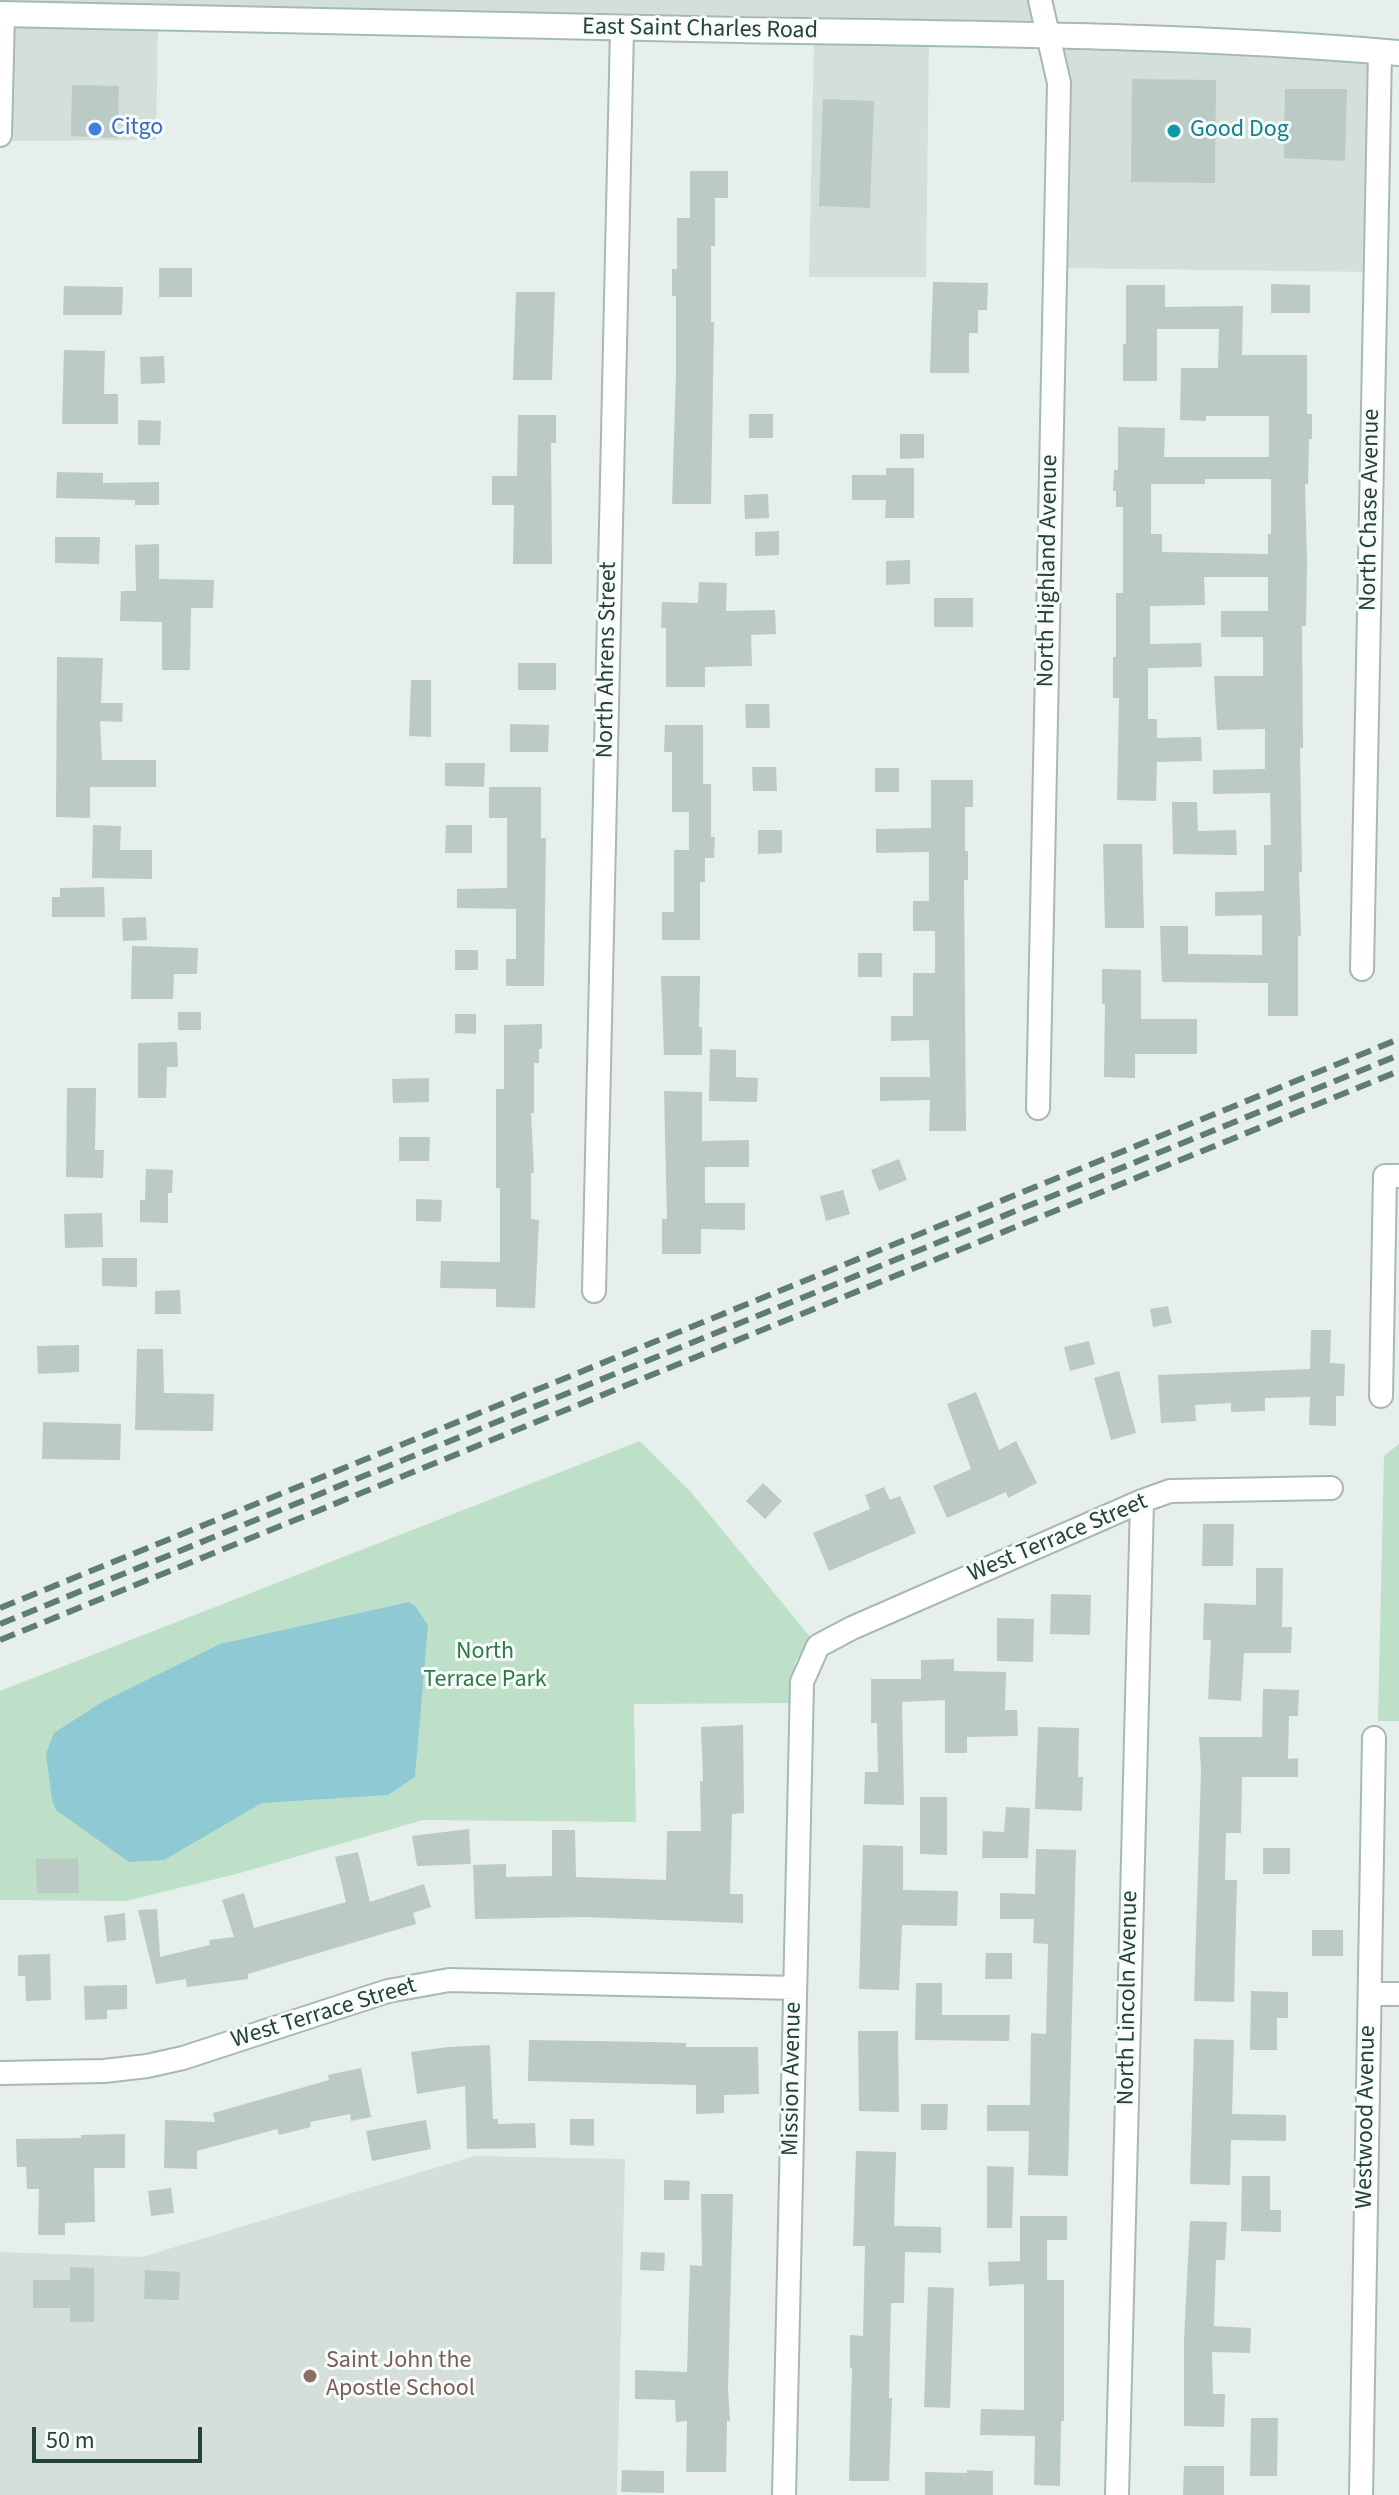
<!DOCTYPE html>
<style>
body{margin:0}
#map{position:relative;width:1399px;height:2495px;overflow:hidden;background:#e6efeb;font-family:"Source Sans 3",sans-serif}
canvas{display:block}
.scale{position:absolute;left:32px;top:2427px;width:170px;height:36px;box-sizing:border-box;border:4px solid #24423a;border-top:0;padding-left:10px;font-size:24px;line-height:28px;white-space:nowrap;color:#24423a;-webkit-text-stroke:6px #f7fbf9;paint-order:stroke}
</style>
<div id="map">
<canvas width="1399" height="2495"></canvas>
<div class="scale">50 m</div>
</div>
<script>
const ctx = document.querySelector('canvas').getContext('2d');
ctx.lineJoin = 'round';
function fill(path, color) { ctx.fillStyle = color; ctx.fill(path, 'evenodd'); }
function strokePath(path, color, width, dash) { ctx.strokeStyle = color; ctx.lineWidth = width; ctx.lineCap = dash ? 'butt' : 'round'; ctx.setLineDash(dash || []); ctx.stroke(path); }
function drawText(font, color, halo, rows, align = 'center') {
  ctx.font = font + ' "Source Sans 3",sans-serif'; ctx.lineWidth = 6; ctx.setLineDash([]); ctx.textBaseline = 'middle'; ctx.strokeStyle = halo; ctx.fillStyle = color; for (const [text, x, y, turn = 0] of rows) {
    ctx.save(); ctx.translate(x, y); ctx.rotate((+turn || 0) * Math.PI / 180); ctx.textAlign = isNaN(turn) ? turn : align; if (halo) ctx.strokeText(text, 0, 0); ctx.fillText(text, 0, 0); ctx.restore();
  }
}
const built = new Path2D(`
 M11,0H1032L1036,27L11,9Z
 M8,21L158,24L156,140L5,141Z
 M929,40L926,277H809L814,41Z
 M1065,42L1374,59L1371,272L1062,268Z
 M474,2156L625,2159L617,2495H0V2252L142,2257Z`);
const green = new Path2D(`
 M640,1441L690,1491L812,1639L795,1662L791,1703L634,1704L636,1822L423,1820L240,1873L126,1901L0,1900V1691Z
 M1399,1444V1721H1378L1384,1456Z`);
const water = new Path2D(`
 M409,1602L415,1606L428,1625L415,1777L388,1795L262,1803L164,1860L129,1862L56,1810L52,1800L46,1754L54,1733L102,1702L220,1644Z`);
const building = new Path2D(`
 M1132,79L1216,80L1215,183L1131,182Z
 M72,85L119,86L118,138L71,136Z
 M1285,89H1347L1345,161L1284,158Z
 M823,99L874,101L870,208L819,206Z
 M690,171H728V198H715V246H711V322H714L711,504H672L676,374V296H672V269H677V218H690Z
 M159,268H192V297H159Z
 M933,282L988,283L987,310H978V333H969V373H930Z
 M1271,284L1310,285V313H1271Z
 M1126,285H1165V307L1243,306L1242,355H1307V414H1312V439H1309L1308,484H1305L1307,562L1306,626H1302L1303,748H1300L1302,872H1299L1301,936H1298V1016H1268V983L1162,982L1160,926H1188V954L1262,955V915L1215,916V892L1264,891V845H1271L1270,793L1213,794V770L1265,769V729L1217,730L1214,676H1263V637H1221V611H1268V577H1204L1205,605L1150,606V644L1201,643L1202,667L1148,668V719H1157V738L1201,737L1202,761L1157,762L1156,801L1117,800L1119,698H1113V657H1116V593H1123V507H1116V491H1113L1114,470H1118V427L1165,428L1164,457H1269V416H1206V421L1180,420L1181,368H1218L1219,329H1157V381H1123V344H1126ZM1205,479H1271V534H1268V554L1162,552V534H1151V484H1205Z
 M64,286L123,287L122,315H63Z
 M516,292H555L552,380H513Z
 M64,350L105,351L104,394H118V424H62Z
 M164,356L165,383L141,384L140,357Z
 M749,414H773V438H749Z
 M518,415H556V443H551L552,564H513L514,505H492V476H517Z
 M138,420L161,421L160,445H138Z
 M900,434H924V458L900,459Z
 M886,468H914V518H885L886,500H852V475H886Z
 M57,472L103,473V483L159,482V505H135V500L56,498Z
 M768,494L769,518L745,519L744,495Z
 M779,531V555L755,556V532Z
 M55,537H100L99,564L55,563Z
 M159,544V579L214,580L213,608H191L190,670H162V622L120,621L121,591H136L135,545Z
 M910,560V584L886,585V561Z
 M699,582L727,583L726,611L775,610L776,634L751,635L752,666L705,667V687H666V628H661L662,602L698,603Z
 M934,598H973V627H934Z
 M57,657L103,658L101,703H123L122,722L100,721L102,760H156V787H90V818L56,817Z
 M518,663H556V690H518Z
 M411,680H431V737L409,736Z
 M745,704H769L770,728H746Z
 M510,724L549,725L548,752H510Z
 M665,725H703V784H711V837H715L714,858H705V882H700V940H662V912H674V850H689V812H672V752H664Z
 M445,763H485L484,787L445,786Z
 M752,767H776L777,791H753Z
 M875,768H899V792H875Z
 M931,780H973V807H965V851H968V880H964L966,1131H929L930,1100L880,1101V1077H930L929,1040L891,1041V1016H913V973H935V931H913V901H929V852L876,853V829L931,828Z
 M489,787H541V838H546L544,986H506V959H516V909L457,908V889L507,888V818H489Z
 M1172,802H1197L1198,831L1236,830L1237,855L1173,854Z
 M93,825L121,826L120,850H152V879L92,878Z
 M446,825H472V853H445Z
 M758,830H782V853L758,854Z
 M1103,844H1142L1144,928H1105Z
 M104,887L105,917H52V897H60V888Z
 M146,917L147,940L123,941L122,918Z
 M132,946L198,948L197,974H174L173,999H131Z
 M455,950H478V970H455Z
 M858,953H882V977H858Z
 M1102,969L1141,970V1019H1197V1054H1135V1078L1104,1077L1105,1004H1102Z
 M661,976H700L699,1027H702V1055H664Z
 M178,1012H201V1030H178Z
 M455,1014H476V1034L455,1033Z
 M542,1024V1049H539V1063H534V1113H531L534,1173H531V1219L539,1220L535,1308L496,1307V1289L440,1288L441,1261L500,1262V1188H496V1089H504V1025Z
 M177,1042L178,1067H167L166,1098H138V1043Z
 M710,1049L736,1050V1077L758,1078L757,1102L709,1101Z
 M429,1078V1102L393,1103L392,1079Z
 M67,1088H96L95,1150H104L103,1178L66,1177Z
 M664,1091L702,1092V1141L749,1140V1167H705V1203H745V1230L701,1229V1254H662V1219H667Z
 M399,1137H430L429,1161H399Z
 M899,1159L907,1180L879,1191L871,1170Z
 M146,1169L173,1170L172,1193H168V1223L140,1222V1200H145Z
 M843,1190L850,1214L826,1221L820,1196Z
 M416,1199L442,1200L441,1222L416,1221Z
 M102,1213L103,1247L65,1248L64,1214Z
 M102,1258H137V1287L102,1286Z
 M180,1290L181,1314H155V1291Z
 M1168,1306L1172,1323L1153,1327L1150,1309Z
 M1311,1330H1331L1330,1363L1345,1364L1344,1396H1336V1426L1309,1425L1310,1397L1265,1398V1411L1231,1412V1403L1195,1405L1196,1421L1161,1423L1158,1375L1310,1369Z
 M1089,1341L1095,1364L1070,1371L1064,1347Z
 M79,1345V1372L38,1374L37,1346Z
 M137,1349H163L164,1393L214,1394L213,1431L135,1430Z
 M1119,1371L1136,1433L1111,1440L1094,1378Z
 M976,1392L999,1450L1016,1441L1037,1483L1008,1498L1006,1492L947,1518L933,1486L971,1469L947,1404Z
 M43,1422L121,1424L120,1460L42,1459Z
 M763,1483L782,1501L765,1519L746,1501Z
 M884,1487L890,1500L900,1496L916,1533L829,1571L813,1533L870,1509L865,1495Z
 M1203,1524H1234L1233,1566H1202Z
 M1256,1568H1283L1282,1627H1292L1291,1653H1244L1241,1701L1208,1699L1211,1640H1203L1204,1603L1256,1605Z
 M1051,1594L1091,1595L1090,1635L1050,1634Z
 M997,1618L1034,1619L1033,1662L997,1661Z
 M954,1659V1671L1006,1672L1005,1710H1017L1018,1736L967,1737V1753H945V1700L902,1702L904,1805L864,1804L865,1772H878L877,1723H871V1679H921V1660Z
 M1263,1689L1299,1690L1298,1716H1289L1288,1759L1298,1758V1777H1242L1241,1833H1226L1225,1880H1237L1234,2002L1194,2001L1201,1770L1199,1737H1262Z
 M743,1725L744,1813L732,1814L730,1894H743V1923L584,1917L475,1919L473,1865L506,1864V1877L552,1876V1830H575L576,1877L666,1880L667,1831H701L700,1781H703L701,1727Z
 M1038,1727L1079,1728L1078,1777H1083L1082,1811L1035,1809Z
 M920,1797H947V1855L920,1854Z
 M1006,1807L1030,1808L1028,1858H982L983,1831L1004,1832Z
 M469,1829L471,1864L417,1866L412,1836Z
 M863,1845L903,1846V1890L958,1891L957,1926L902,1925L899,1990L859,1989Z
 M1263,1848H1290V1874H1263Z
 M1036,1849L1076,1850L1068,2176L1028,2175L1029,2131H987V2105H1030L1031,2033L1046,2034L1048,1944L1033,1943L1034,1919H1000V1893L1035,1894Z
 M358,1852L370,1902L424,1884L431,1907L413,1913L416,1924L248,1974V1979L187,1987L186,1979L156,1984L138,1910L157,1909L160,1957L210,1945L209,1940L234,1937L222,1900L244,1893L254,1928L346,1902L335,1857Z
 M78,1858L79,1893H37L36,1859Z
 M125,1913L126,1940L107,1942L104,1916Z
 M1312,1930H1343V1956H1312Z
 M986,1953H1012V1979H985Z
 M50,1954L51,2000L26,2001L25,1976H18V1955Z
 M916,1983H942V2015H1010L1009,2041L915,2040Z
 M127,1985V2009L107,2010V2019L85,2020L84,1986Z
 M1251,1991L1288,1992V2018H1277V2050H1250Z
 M858,2031H898L899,2112L859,2111Z
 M1194,2039L1234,2040L1232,2114L1286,2115V2141L1231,2140L1230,2185L1190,2184Z
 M529,2040L653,2042L686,2043V2047H758L759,2094L724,2095V2113L696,2114V2085L528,2081Z
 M490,2045L493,2119H498V2124L535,2123L536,2148L467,2149L465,2086L417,2094L411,2052L448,2047Z
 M361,2068L371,2117L351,2121L350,2114L310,2122L311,2127L279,2135L277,2129L197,2151V2169L164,2168L165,2120L215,2122L213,2113L329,2080L328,2075Z
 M921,2104H948L947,2130H921Z
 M570,2119H594V2146L570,2145Z
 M426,2120L431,2149L372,2161L366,2131Z
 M125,2134V2168H94L95,2222L65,2223V2235H38L39,2189H27L26,2167H17L16,2139L81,2138V2135Z
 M856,2151L896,2152L894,2226L941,2227V2253L905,2252L904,2303H891L889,2398H892L889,2481H849L852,2368H850V2335L863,2336L865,2246H853Z
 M987,2166L1014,2167L1012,2228H987Z
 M1242,2176H1270V2210H1281V2232L1241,2231Z
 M664,2180L690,2181L689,2200H664Z
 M171,2188L174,2213L151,2216L148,2191Z
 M701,2194H733L728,2390L730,2421H727L726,2472H686L687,2421L676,2422L675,2400L635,2399V2370L687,2372L690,2265L702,2266Z
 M1020,2216H1067V2240H1047V2280H1064V2421H1061L1060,2486L1034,2485L1035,2436L980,2435L981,2409L1024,2410V2284L989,2286L988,2262L1020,2261Z
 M1190,2221L1227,2222L1225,2260H1216L1214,2326L1251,2328L1250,2353L1212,2352L1213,2394H1225L1224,2427L1184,2426V2339Z
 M641,2252L665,2253L664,2271L640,2270Z
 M70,2267L94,2268V2322H70V2308H33V2280H70Z
 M145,2270L180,2272L179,2300L144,2299Z
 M928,2287L954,2288L950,2408L924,2407Z
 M1251,2418H1278L1277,2476H1250Z
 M1184,2466H1224V2495H1183Z
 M622,2470L664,2471V2493L621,2492Z
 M967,2470L993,2471V2495H925V2472L967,2473Z`);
const minor = new Path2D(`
 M0,135L3,14
 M1362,969L1380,52
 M1038,1108L1059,83L1040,0
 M594,1291L622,29
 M1381,1396L1385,1176H1399
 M1370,1994H1399
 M0,2073L104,2071L147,2066L183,2058L388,1991L449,1980L795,1988
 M784,2495L802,1682L818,1646L852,1628L1142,1501L1170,1491L1331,1488
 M1117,2495L1142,1501
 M1361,2495L1374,1738`);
const secondary = new Path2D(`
 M0,14C246,21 492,27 738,30C959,34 1179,34 1399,53`);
const rail = new Path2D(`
 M0,1608L1399,1039
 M0,1624L1399,1055
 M0,1640L1399,1071`);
const markers = [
 [95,129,8,"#3f7fe0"],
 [1174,131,8,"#0f9aa8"],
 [310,2376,8,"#8d6e63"]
];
const streetNames = [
 ["East Saint Charles Road",700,30,1],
 ["North Chase Avenue",1371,510,-89],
 ["North Highland Avenue",1049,571,-89],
 ["North Ahrens Street",608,660,-89],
 ["West Terrace Street",1058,1539,-23],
 ["North Lincoln Avenue",1129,1998,-89],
 ["West Terrace Street",324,2014,-17],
 ["Mission Avenue",793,2079,-89],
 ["Westwood Avenue",1367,2117,-89]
];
const shopNames = [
 ["Citgo",111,129]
];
const cultureNames = [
 ["Good Dog",1190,131]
];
const parkNames = [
 ["North",485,1653],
 ["Terrace Park",485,1681]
];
const educationNames = [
 ["Saint John the",326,2362],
 ["Apostle School",326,2390]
];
fill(built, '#d4dfda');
fill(green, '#bfe0c8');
fill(water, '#8ec9d4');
fill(building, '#bbcac4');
strokePath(minor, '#a8b8b2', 26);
strokePath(secondary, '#a4bbb3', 28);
strokePath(minor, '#fff', 22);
strokePath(secondary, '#fff', 24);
strokePath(rail, '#5f7d75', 6, [16, 8]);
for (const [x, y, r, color] of markers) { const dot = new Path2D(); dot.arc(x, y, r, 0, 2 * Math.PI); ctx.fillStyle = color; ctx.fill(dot); strokePath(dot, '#f7fbf9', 3); }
drawText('24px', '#24423a', '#f7fbf9', streetNames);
drawText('24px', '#366cbe', '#f7fbf9', shopNames, 'left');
drawText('24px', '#0d838f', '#f7fbf9', cultureNames, 'left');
drawText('24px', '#2d7a4b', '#f7fbf9', parkNames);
drawText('24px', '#785e54', '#f7fbf9', educationNames, 'left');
</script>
